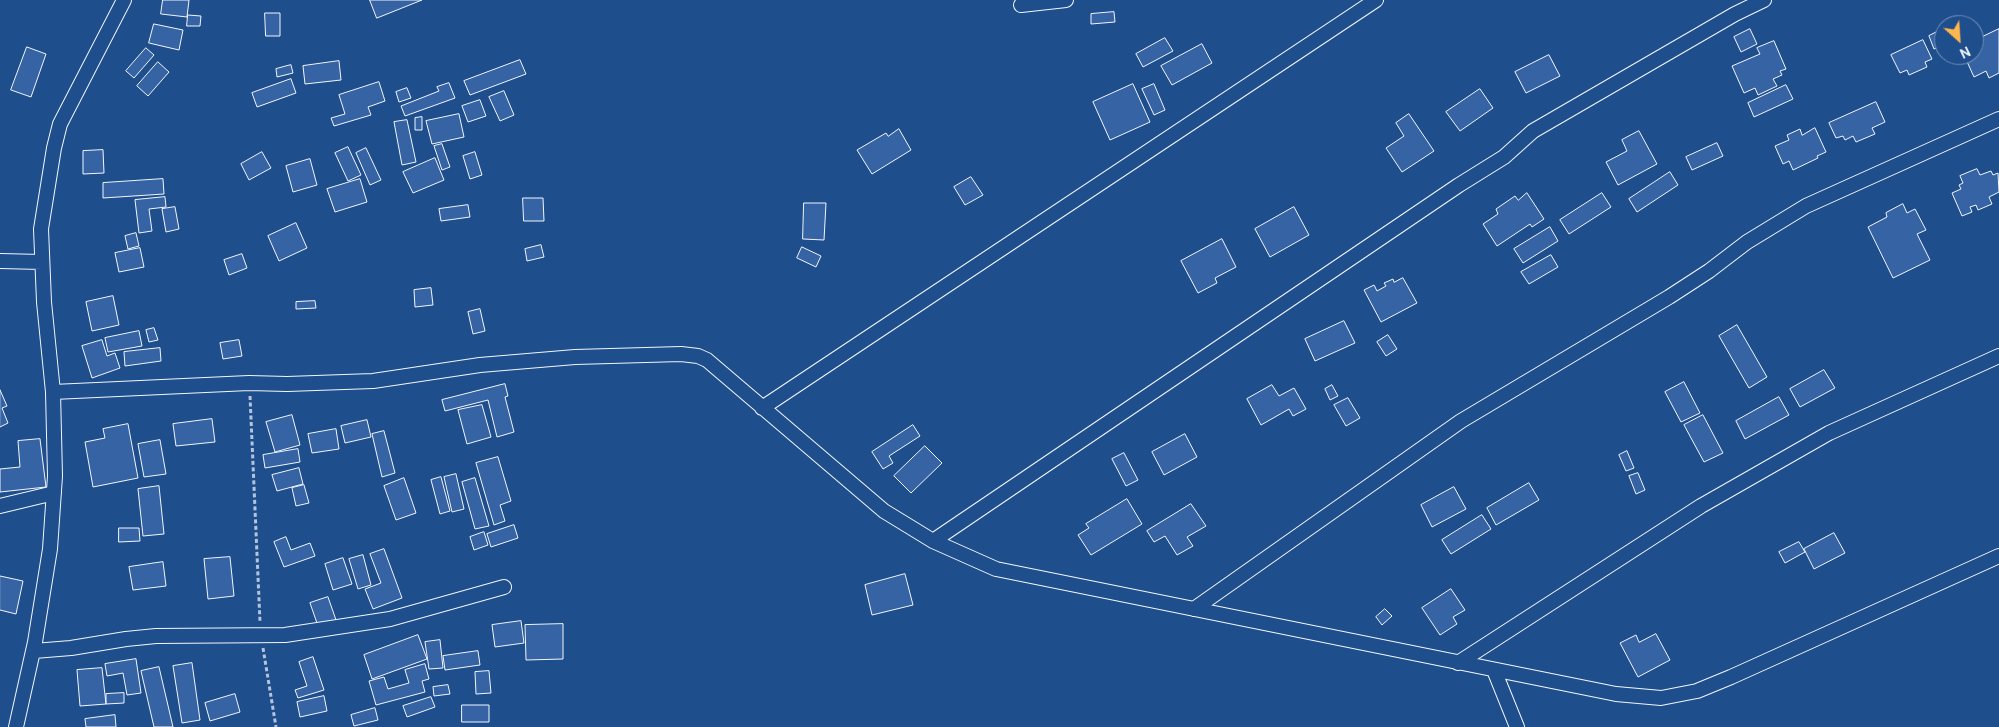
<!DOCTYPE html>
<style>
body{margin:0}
#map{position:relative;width:1999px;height:727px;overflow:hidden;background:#1f4e8c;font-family:Cabin,sans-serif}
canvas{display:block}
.north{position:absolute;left:1934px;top:15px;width:50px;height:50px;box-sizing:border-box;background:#1f4e8c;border:1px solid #7391ba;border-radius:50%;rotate:154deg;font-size:14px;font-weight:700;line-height:20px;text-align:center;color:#f2f6ff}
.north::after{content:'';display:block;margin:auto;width:18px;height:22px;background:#ffb74d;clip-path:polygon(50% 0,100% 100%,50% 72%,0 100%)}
</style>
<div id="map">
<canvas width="1999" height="727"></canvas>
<div class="north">N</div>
</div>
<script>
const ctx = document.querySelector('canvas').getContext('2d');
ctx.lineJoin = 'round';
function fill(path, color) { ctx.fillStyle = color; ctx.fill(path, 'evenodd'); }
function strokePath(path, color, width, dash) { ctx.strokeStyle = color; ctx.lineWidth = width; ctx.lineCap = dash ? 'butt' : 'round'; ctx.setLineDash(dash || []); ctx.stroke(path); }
const building = new Path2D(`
 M163,0H189L187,17L161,14Z
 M370,0H422L377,18Z
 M1114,12L1115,22L1091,24V14Z
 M265,13H280V36H266Z
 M188,15L201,16L200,26H187Z
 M154,24L183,30L179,50L149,43Z
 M1750,29L1757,44L1741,52L1734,37Z
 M1999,29V73L1989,78L1986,71L1974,77L1964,55H1974V41Z
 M1939,31L1944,45L1934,49L1929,36Z
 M1165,38L1173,51L1143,67L1136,54Z
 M1923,40L1932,59L1925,62L1927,67L1909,75L1907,70L1900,73L1891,55Z
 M1774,41L1786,69L1780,71L1782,75L1773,79L1777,86L1758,95L1755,88L1744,93L1732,66L1760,54L1757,48Z
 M1202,44L1212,63L1172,85L1161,66Z
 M27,47L46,54L31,97L11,90Z
 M146,48L154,55L134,78L126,71Z
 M1549,55L1560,76L1526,93L1515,72Z
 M520,60L526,74L470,95L464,81Z
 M339,61L341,80L305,84L303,66Z
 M158,62L169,72L148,96L137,86Z
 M291,65L293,73L277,77L276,69Z
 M291,79L296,93L257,107L252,93Z
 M379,82L385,101L368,107L371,115L334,126L331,118L345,114L339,95Z
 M449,83L455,98L405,116L401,106L439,91L437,87Z
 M1133,84L1150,122L1110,140L1093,102Z
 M1154,84L1165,110L1154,115L1142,89Z
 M1786,85L1793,99L1754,117L1748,103Z
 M407,88L411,98L399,102L396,92Z
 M1480,89L1493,108L1460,131L1446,112Z
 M504,91L514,115L500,121L489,97Z
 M480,100L486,116L468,122L462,106Z
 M1876,102L1885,122L1872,128L1875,134L1856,142L1853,136L1845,140L1843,136L1836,138L1829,123Z
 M459,114L464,137L432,144L426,121Z
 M1409,114L1434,151L1402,172L1386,148L1404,136L1396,123Z
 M422,117V130H415V118Z
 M407,120L416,162L402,165L394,122Z
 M1815,128L1826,152L1817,156L1818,158L1793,170L1789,161L1783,164L1775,146L1789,140L1787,135L1800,129L1802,135Z
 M899,129L911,150L872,174L857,150L886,133L888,136Z
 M1639,131L1657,164L1618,185L1606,162L1627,151L1622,140Z
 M1717,143L1723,156L1692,170L1686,157Z
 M442,144L450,167L442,170L434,146Z
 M348,147L361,175L348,181L335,153Z
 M366,148L381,180L370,185L356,153Z
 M103,150L104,173L83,174V151Z
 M262,152L271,168L249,180L241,164Z
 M475,152L482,175L470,179L463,156Z
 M435,158L444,180L413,193L403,172Z
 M310,159L317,185L293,192L286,166Z
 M1977,169L1980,175L1991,171L1993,175L1998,173L1999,192L1989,197L1992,204L1978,210L1976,205L1970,207L1972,212L1962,216L1952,193L1961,189L1959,185L1963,183L1960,176Z
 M1670,172L1678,185L1637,212L1629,199Z
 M971,177L983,195L965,205L954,187Z
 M163,179L164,194L103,198V183Z
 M360,179L367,202L335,212L327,189Z
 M1527,193L1544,219L1532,227L1530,224L1497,246L1483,224L1498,214L1496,209L1515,196L1518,200Z
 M1602,193L1611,207L1569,234L1560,220Z
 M165,197L166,207L149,209L152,231L139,233L135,200Z
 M523,198H543L544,221H524Z
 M804,203H826L824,240L803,239Z
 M1903,204L1907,213L1915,209L1926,230L1917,234L1930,260L1893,278L1868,227L1887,217L1886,213Z
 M468,205L470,217L441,221L439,209Z
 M175,207L179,229L166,232L162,209Z
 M1294,207L1309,235L1270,257L1255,229Z
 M296,223L307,248L279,261L268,236Z
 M1550,227L1558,241L1523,263L1514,249Z
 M136,233L139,246L128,249L125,236Z
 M1222,239L1236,267L1215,278L1217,283L1198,293L1181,261Z
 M541,245L544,257L527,261L525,249Z
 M802,247L821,256L816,267L797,258Z
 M140,248L144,267L119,272L115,253Z
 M242,254L247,268L229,275L224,260Z
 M1551,255L1558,267L1529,284L1521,272Z
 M1403,278L1417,303L1381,322L1364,290L1374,285L1377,291L1386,286L1384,283L1393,279L1394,282Z
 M431,288L433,305L415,307L414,290Z
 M113,296L119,325L92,331L86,302Z
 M315,301L316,308L296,309V302Z
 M480,309L485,331L473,334L468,312Z
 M1344,321L1355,343L1315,361L1305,339Z
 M1737,325L1767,377L1749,388L1719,336Z
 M154,328L158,340L149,342L146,330Z
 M139,331L142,346L108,352L105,338Z
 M1388,335L1397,349L1386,356L1377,342Z
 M102,340L107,356L115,353L120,368L92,378L82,346Z
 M239,340L242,356L223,359L220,343Z
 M160,348L161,361L125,366L124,352Z
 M1824,370L1835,388L1800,407L1790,389Z
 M1684,382L1700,413L1681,422L1665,392Z
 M505,384L508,396L505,397L514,432L497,437L488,400L445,411L442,400Z
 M1272,385L1279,396L1294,388L1306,409L1293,416L1289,409L1261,425L1247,399Z
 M1332,385L1338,396L1330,400L1325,389Z
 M0,390L7,406L2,408L8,423L0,427Z
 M1779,397L1789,415L1745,439L1736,421Z
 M1348,398L1360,418L1346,426L1334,405Z
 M482,405L491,437L467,444L458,410Z
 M292,415L300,445L275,452L266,422Z
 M1703,415L1723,453L1704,462L1684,425Z
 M212,419L215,442L176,446L173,424Z
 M367,420L371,437L345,443L341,426Z
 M128,424L138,478L93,487L85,442L105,438L103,429Z
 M913,425L920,436L889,456L893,463L883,469L872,452Z
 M336,429L339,449L312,453L308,434Z
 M384,431L395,473L382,477L372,434Z
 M1185,434L1197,457L1164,475L1152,452Z
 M40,439L46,487L0,492V469L20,467L18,441Z
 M160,440L166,474L144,477L138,444Z
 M925,446L942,463L911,493L894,476Z
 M298,449L300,462L265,468L263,455Z
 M1627,451L1634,468L1626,471L1619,455Z
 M1124,453L1138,480L1126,486L1112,459Z
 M498,457L511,501L500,505L505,521L494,525L476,463Z
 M299,468L303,484L277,491L272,475Z
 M1638,473L1645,490L1636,494L1629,476Z
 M456,474L464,509L452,512L444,477Z
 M441,477L450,511L440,514L431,480Z
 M404,478L416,513L396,520L384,486Z
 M475,478L489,526L475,529L462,482Z
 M1529,483L1539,500L1496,525L1487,508Z
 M304,485L309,503L296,506L292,488Z
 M159,486L164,534L143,536L138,489Z
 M1454,487L1466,509L1432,527L1421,505Z
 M1127,499L1142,524L1091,555L1078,535L1089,528L1086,524Z
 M1191,504L1206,526L1187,537L1193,546L1177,555L1165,536L1154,542L1147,531Z
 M1482,515L1491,529L1451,554L1442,540Z
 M514,525L518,538L491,547L487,534Z
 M119,528H139L140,541L119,542Z
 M484,532L488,545L474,550L470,537Z
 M1834,533L1845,553L1814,569L1804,549Z
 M286,537L291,550L310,543L315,556L284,567L274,542Z
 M1799,542L1805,552L1785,563L1779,552Z
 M384,549L402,598L373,609L365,589L381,583L370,554Z
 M363,555L371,585L358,589L349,559Z
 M230,557L234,596L208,599L204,559Z
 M343,558L352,584L333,590L325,564Z
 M163,562L166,586L133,590L129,567Z
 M905,574L913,605L872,615L865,585Z
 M0,576L23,581L16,614L0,610Z
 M1451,589L1465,610L1453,617L1457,624L1440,635L1422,608Z
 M328,597L336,620L318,626L310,603Z
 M1385,609L1392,616L1382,625L1376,617Z
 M521,621L524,643L495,647L492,625Z
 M563,624V659L526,660L525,625Z
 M1656,634L1670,660L1638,677L1620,643L1636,635L1639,642Z
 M418,635L427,659L372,679L364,655Z
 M440,640L443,668L429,669L425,642Z
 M478,651L480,665L445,670L443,656Z
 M313,657L324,690L298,698L295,690L307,686L299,662Z
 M136,659L141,693L127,695L123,673L107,676L105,664Z
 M192,663L200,720L182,723L173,666Z
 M425,664L429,679L422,681L425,692L376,705L369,681L384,677L388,689L409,683L405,670Z
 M159,667L173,727H154L141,671Z
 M102,668L106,704L80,706L77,670Z
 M489,671L491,693L476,694L475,672Z
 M448,685L450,694L434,696L433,687Z
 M124,693V703L106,704V694Z
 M235,694L240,712L210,721L205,703Z
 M324,696L327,711L300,717L297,702Z
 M431,697L435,707L407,717L403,706Z
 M462,705H489V722H462Z
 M375,708L378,720L354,726L351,715Z
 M115,715L116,727H86L85,719Z`);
const path = new Path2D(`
 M250,396L260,622
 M263,648L276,727`);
const minor = new Path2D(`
 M1021,5L1066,0
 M0,261L42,262
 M53,392L249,383L287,384L373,381L480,365L575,357L681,354L698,356L707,360L884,511L933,541L996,569L1616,694L1661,698L1697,691L1731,677L1999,556
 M762,408L1376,0
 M0,506L54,493
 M933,541L1459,185L1504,157L1533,131L1735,14L1764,0
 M1194,609L1461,421L1669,297L1709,271L1747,242L1806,206L1999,119
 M34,651L71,648L126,639L156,636L285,635L390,619L504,587
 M1458,663L1701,506L1829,433L1999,356
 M1494,670L1517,727
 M16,727L35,642L50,549L55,476L53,392L44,302L41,229L54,148L60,124L124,0`);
fill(building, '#3563a3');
strokePath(building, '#f2f6ff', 1);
strokePath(minor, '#f2f6ff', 16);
strokePath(path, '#b3c4dc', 3, [4, 2.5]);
strokePath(minor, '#1f4e8c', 14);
</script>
